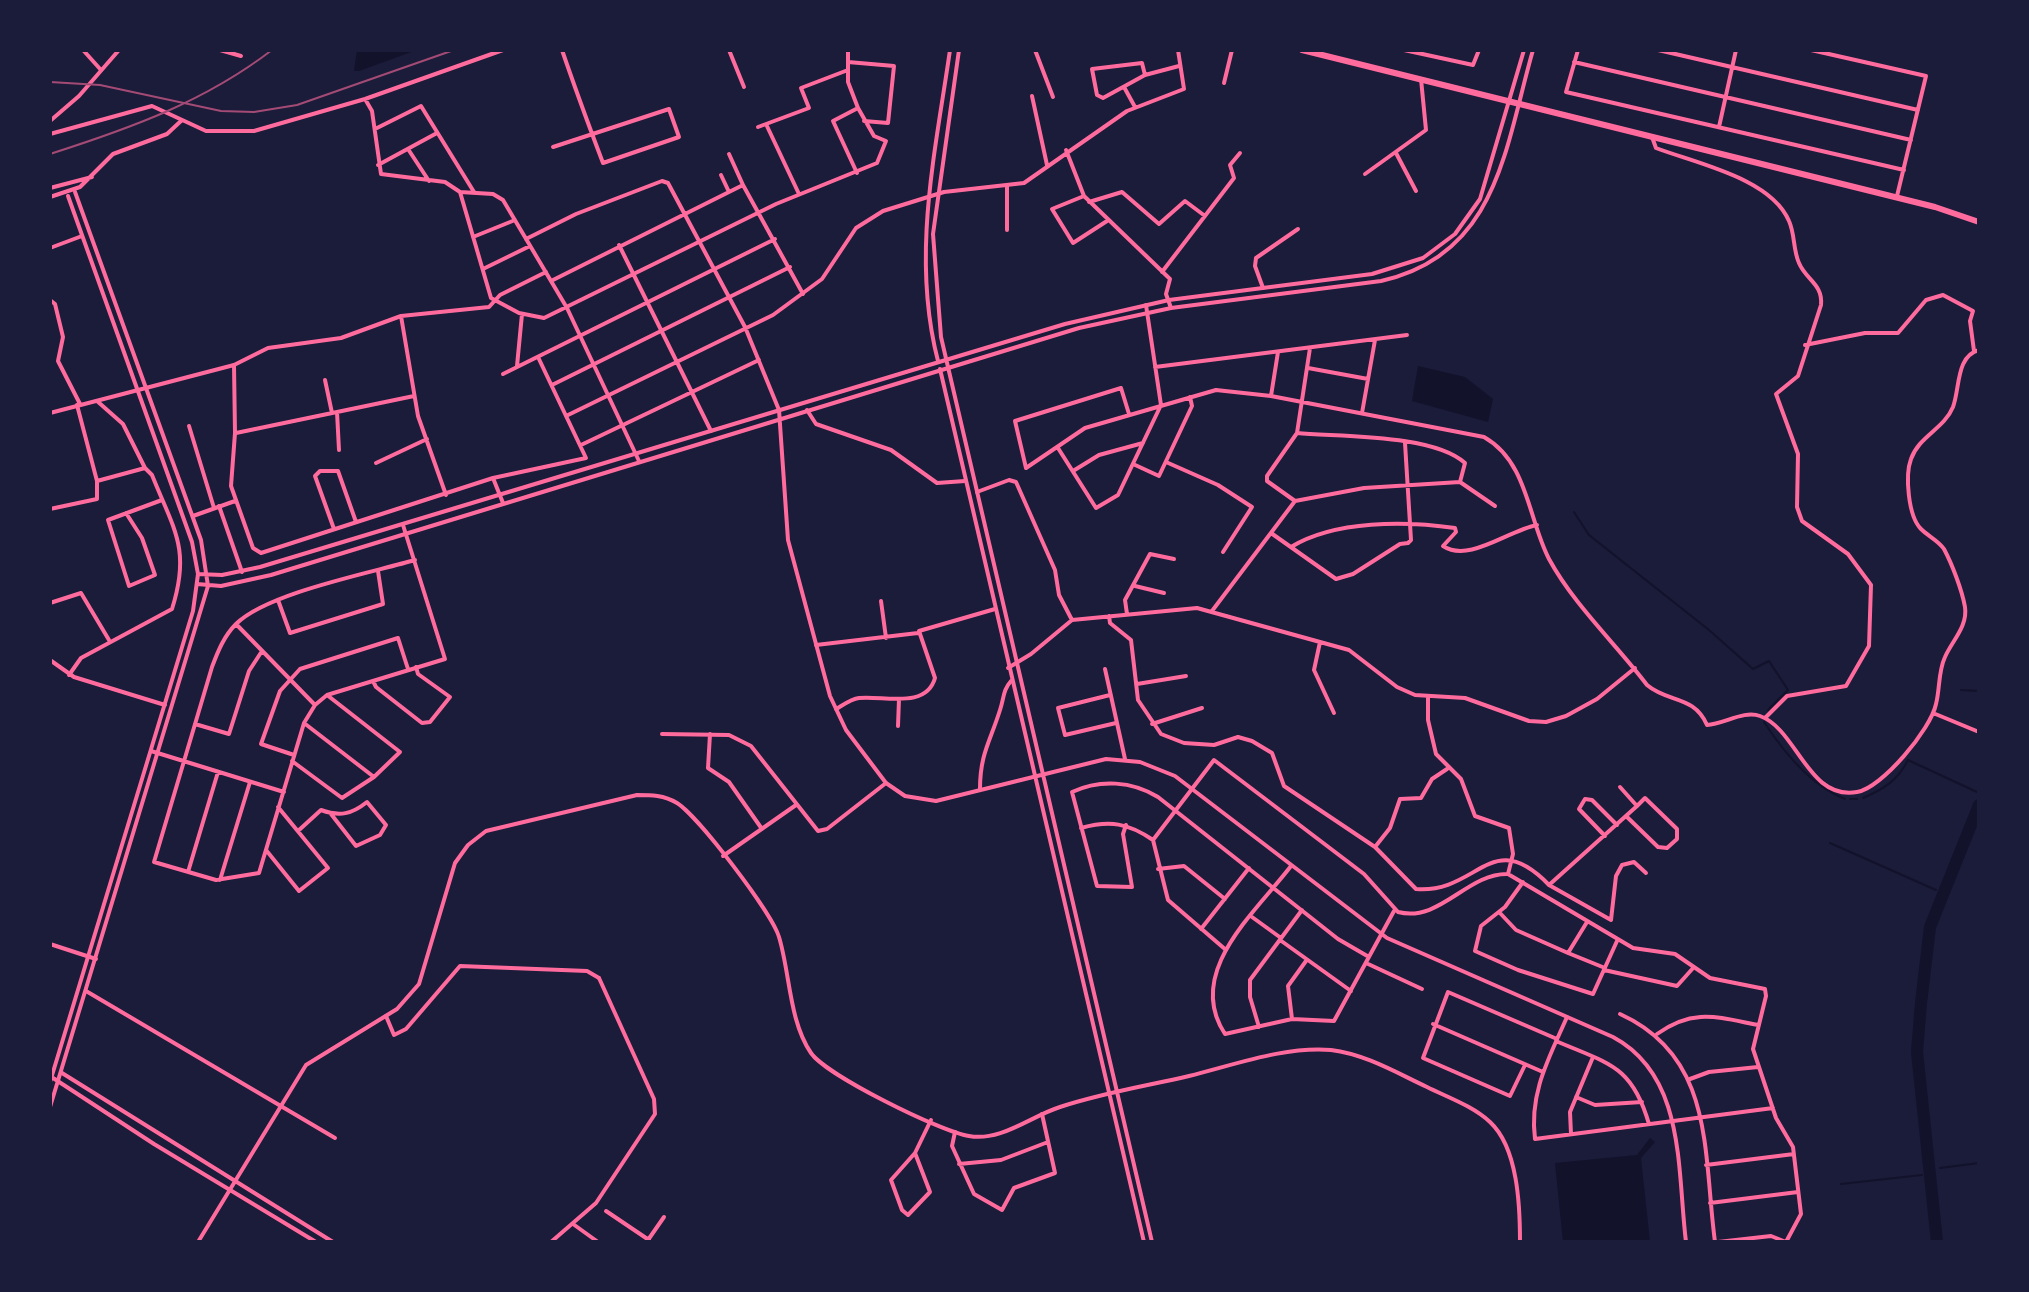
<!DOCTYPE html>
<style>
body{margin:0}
#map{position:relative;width:2029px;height:1292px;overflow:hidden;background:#1b1b3a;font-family:Bitter,serif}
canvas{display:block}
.frame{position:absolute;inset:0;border:52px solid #1b1b3a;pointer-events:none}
</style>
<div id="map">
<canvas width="2029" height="1292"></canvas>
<div class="frame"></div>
</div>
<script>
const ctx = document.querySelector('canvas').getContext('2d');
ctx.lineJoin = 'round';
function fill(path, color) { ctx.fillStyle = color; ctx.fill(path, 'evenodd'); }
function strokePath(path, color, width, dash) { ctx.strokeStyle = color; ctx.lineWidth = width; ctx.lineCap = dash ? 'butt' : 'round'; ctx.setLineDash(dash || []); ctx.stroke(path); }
const water = new Path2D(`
 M357,50H414V51L359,71H354Z
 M1418,366L1465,377L1493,399L1488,422L1412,401Z
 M1650,1138L1655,1142L1641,1158L1650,1242H1563L1555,1163L1637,1155Z`);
const stream = new Path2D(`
 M1574,512L1589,535L1709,630L1753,669L1769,661L1788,690L1768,710
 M1961,690L1979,691
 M1764,722C1783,751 1811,786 1845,799
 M1863,798C1884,789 1898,780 1908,760L1977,792
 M1850,799H1857
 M1830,843L1936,890
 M1940,892L1941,893
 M1940,1168L1979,1163
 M1931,1170L1934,1169
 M1927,1175H1931
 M1841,1184L1922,1175`);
const river = new Path2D(`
 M1937,1242L1917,1052L1921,1003L1930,927L1979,805`);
const minor = new Path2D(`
 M83,50L101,70
 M220,50L241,56
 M729,50L744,87
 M848,50V82L858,108L833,121L857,173
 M1035,50L1053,97
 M1404,50L1473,65L1479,50
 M1578,50L1566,92L1904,170
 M1658,50L1918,110
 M1811,50L1926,76L1897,196
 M848,62L894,66L888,123L864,121
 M1574,62L1911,140
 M1145,75L1142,63L1092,69L1097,95L1103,98L1145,75L1179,66
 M1224,83L1232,50
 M1124,87L1135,107
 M1032,96L1047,165
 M365,99L372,111L381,174L445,182L460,192L493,194L503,200L567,308L639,461
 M766,124L799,194
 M758,127L809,108L801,88L848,70
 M1719,127L1736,50
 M375,129L421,106L474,192
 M50,134L152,106L206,131H254L365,99L503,50
 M1652,137L1656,148C1695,163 1771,178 1789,221C1795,234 1793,250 1799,263C1806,280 1823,284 1821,305L1798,376L1776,394L1798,454L1797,507L1802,521L1848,554L1871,585L1869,646L1846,686L1787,696L1765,718
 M553,147L669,109L679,137L603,163C589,126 575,88 562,50
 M408,149L429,181
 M1066,150L1084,196L1170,279L1166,294L1171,308
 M1396,153L1416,191
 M729,154L743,185
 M378,165L437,133
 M1365,174L1426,130L1421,79
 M721,175L729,192
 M1007,187V230
 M50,188L92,177
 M460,192L491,298L519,313L544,318L776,204L877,163L886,141L874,136L858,108
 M1084,196L1052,209L1073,243L1107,221
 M50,197L80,187L113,154L167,134L182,120
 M1089,202L1122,192L1159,224L1185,201L1205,216
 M473,237L515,220
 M526,239L576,214L662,181L668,183L745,327L779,410
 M619,245L711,431
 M50,248L82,236
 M483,269L530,246
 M1162,272L1234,178L1230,165L1240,153
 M551,281L743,185L803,294
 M1263,288L1255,266L1256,258L1298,229
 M50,300L55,304L63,337L58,361L80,404
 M401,316L418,416L446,495
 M1805,345L1865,333H1898L1926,300L1943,295L1973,311L1970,321L1974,351
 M1310,348L1297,433L1267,476V481L1295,501L1364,488L1460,482L1495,506
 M538,357L586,458L493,478L261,553L253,548L231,486L235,433L234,365L268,348L341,338L401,316L489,307L500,295L546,272
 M517,366L522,314
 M1155,367L1407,335
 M1308,368L1368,379
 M503,374L775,239
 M325,380L332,413
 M552,385L790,267
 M1271,396L1278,352
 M77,405L97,481
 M807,410L816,424L891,450L937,483L965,481
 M337,412L339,450
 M1362,413L1375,340
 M1129,414L1121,388L1015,421L1026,468L1085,428L1216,390L1271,396L1484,437C1528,462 1528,519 1549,559C1574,605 1616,644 1647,685C1668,703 1694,695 1707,725C1724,724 1744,710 1760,716C1797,729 1808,801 1857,792C1882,788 1931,729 1936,704C1940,689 1938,672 1945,657C1952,641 1968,626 1965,607C1962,590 1952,564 1944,549C1939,541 1928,536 1921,529C1908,516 1905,475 1911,459C1919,436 1944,429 1953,407C1960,388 1956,356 1979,350
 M566,416L773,315L822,279L856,228L883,211L944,192L1024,183L1127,111L1184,89L1178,50
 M189,426L214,508
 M236,433L414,396
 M1297,433C1341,437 1433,434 1465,463L1460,482
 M581,445L759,360
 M1058,448L1096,508L1118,495L1161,405L1146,305
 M1166,462L1218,485L1252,507L1223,552
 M376,463L427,439
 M1133,464L1159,476L1192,406L1190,397
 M1073,471L1099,455L1143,443
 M493,478L503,503
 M977,492L1009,480L1016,482L1055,570L1059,595L1072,620
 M219,506L242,572
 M50,509L97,499V481L145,468
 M126,513L142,538L155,575L129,586L108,520L162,500
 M193,516L235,501
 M403,525L445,659L327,695L315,705L304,723L259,873L216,880L154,862L212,667C218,651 224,636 236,624C267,593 370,573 415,560
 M334,529L315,476L320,471H338L356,522
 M1271,533L1336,579L1353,574L1400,544L1408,543L1411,540L1405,443
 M1291,547C1335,520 1406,521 1455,528L1456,532L1443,546C1469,563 1507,531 1537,525
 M1135,586L1164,593
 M278,600L290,633L383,604L378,571
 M881,601L886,638
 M50,603L81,593L109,640
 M1212,611L1295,501
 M1127,614L1125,600L1150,554L1174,559
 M1109,616L1110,623L1131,640L1138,700L1161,734L1184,743L1214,745L1238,737L1252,741L1272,753L1284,786L1375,847L1416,889C1478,894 1491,825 1549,885L1637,806L1620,787
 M236,624L315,705
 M1320,642L1314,670L1334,713
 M816,645L918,633
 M50,660L74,677L165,705
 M1008,668L1031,654L1072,620L1197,608L1349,650L1397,687L1415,695L1465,698L1529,721L1546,722L1566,716L1597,699L1635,668
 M1105,669L1125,759
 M69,675L81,658L172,609C191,549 174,530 152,475L145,468L123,424L97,401
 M373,681L376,687L422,723L430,722L450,697L418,674L416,667
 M1137,684L1186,676
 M1110,695L1058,708L1065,735L1116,723
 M1428,697V720L1436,754L1461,779L1475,816L1509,828L1513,854L1508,874
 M836,709C843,705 851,699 859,698C882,695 926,710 935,678L919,631L995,609
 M1933,713L1979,732
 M304,723L374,777
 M195,724L229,734L249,671L262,651
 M1152,724L1202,708
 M898,726L899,699
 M662,734L729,735L751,746L818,831L827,829L886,783
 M710,734L708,768L729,782L762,829
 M151,751L284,792
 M294,755L261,744L280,691L300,669L398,638L408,669
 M292,761L342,798L374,777L400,752L327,695
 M980,789C980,754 990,742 1000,710C1004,698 1003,690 1011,681
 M1626,816L1658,847L1667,848L1677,839V829L1645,798L1637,806
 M1126,825L1123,834L1132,887L1097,886L1072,792C1100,779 1132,781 1158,797L1338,939L1369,957
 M1081,828C1110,820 1128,823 1153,840
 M298,831L321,810C340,817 352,814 367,802L386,825L380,835L356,846L331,814
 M1605,836L1579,809L1585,799L1592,800L1617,825
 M1375,847L1390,828L1400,799L1421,798L1432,779L1447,769
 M266,850L299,891L328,868L278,807
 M723,856L796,805
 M1291,866C1256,912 1184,972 1225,1034L1292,1019L1334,1021L1394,911
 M1158,869L1184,866L1225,899
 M188,872L218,772
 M220,880L250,782
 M1523,882L1505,907L1481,926L1475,951L1518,970L1593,994L1617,941
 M1549,885L1611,920L1616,876L1622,865L1634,862L1646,873
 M50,889V888
 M1499,912L1516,930L1568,953L1587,922
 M1252,917L1281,938
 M1201,929L1249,868
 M1280,940L1351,991
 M50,944L96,959
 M1226,950L1168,900L1153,840L1214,760L1364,874L1398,912C1440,923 1467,873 1508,874L1633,948L1675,954L1710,978L1765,989L1766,996L1753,1049L1776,1118L1793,1147L1801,1214L1786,1242L1771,1236L1718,1242
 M1568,953L1605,968
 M1366,963L1422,989
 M1604,970L1677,986L1694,967
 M86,991L335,1138
 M1620,1014C1715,1057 1703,1153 1715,1242
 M386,1016L394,1035L406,1029L460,966L587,971L599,978
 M1567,1017C1549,1058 1529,1093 1535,1139L1773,1108
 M1292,1019L1288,986L1306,961
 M1433,1024L1543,1072
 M1259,1027L1250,997V980L1302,910
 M1657,1034C1693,1008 1717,1017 1758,1025
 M1556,1041C1609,1064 1632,1065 1649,1124
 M1525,1065L1510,1096L1423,1058L1448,992L1557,1039
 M1690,1079L1709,1072L1758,1067
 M1576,1097L1595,1105L1642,1102
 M955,1132L952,1146L974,1194L1002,1210L1014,1188L1055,1173L1042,1114
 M1571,1134L1570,1112L1593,1057
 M915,1153L891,1180L902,1210L908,1215L930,1192L915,1153L931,1120
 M959,1164L1001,1160L1048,1142
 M1706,1165L1794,1154
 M1710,1203L1798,1192
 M606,1211L649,1240
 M573,1224L598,1242
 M648,1240L664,1217`);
const tertiary = new Path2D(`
 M959,50L933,234L941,337L1152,1242
 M50,121L79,96L119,50
 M938,361C911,257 935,154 950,50
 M940,369L1144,1242
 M779,410L788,540L830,696L846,730L886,783L905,796L936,801L1106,759L1140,762L1175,776L1387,938L1613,1037C1686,1076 1677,1170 1686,1242
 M50,413L234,365
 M198,574L222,575L260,567L1065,324L1169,300L1372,274L1423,258L1455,234L1480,199L1524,50
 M197,584L221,586L271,575L1079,328L1171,308L1381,281C1498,255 1505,147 1533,50
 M62,1073L333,1242
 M50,1076L154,1144L316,1242
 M50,1082L193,611L198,574L192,542L68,196
 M50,1107L208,586L201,540L75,192
 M198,1242L306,1065L397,1009L419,984L455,863L468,845L486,831L637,795C651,795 664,795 677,803C698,816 772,913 779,937C790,973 789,1021 811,1053C826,1075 941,1132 969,1136C1001,1142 1031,1116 1060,1107C1102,1093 1146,1086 1189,1076C1234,1065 1285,1046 1331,1050C1365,1054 1397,1073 1427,1087C1447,1097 1473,1106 1490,1122C1518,1148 1520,1206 1520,1242
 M551,1242L596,1203L655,1114L654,1099L599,978`);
const trunk = new Path2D(`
 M1302,50L1935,207L1979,222`);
const rail = new Path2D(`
 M50,82L100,85L221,111L254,112L297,105L454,50
 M50,154C131,128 204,102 272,50`);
fill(water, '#12122b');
strokePath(stream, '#12122b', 2);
strokePath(river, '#12122b', 12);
strokePath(minor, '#ff6b9d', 4);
strokePath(tertiary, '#ff6b9d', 4);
strokePath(trunk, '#ff6b9d', 6);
strokePath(rail, '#a44b75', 2);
</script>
